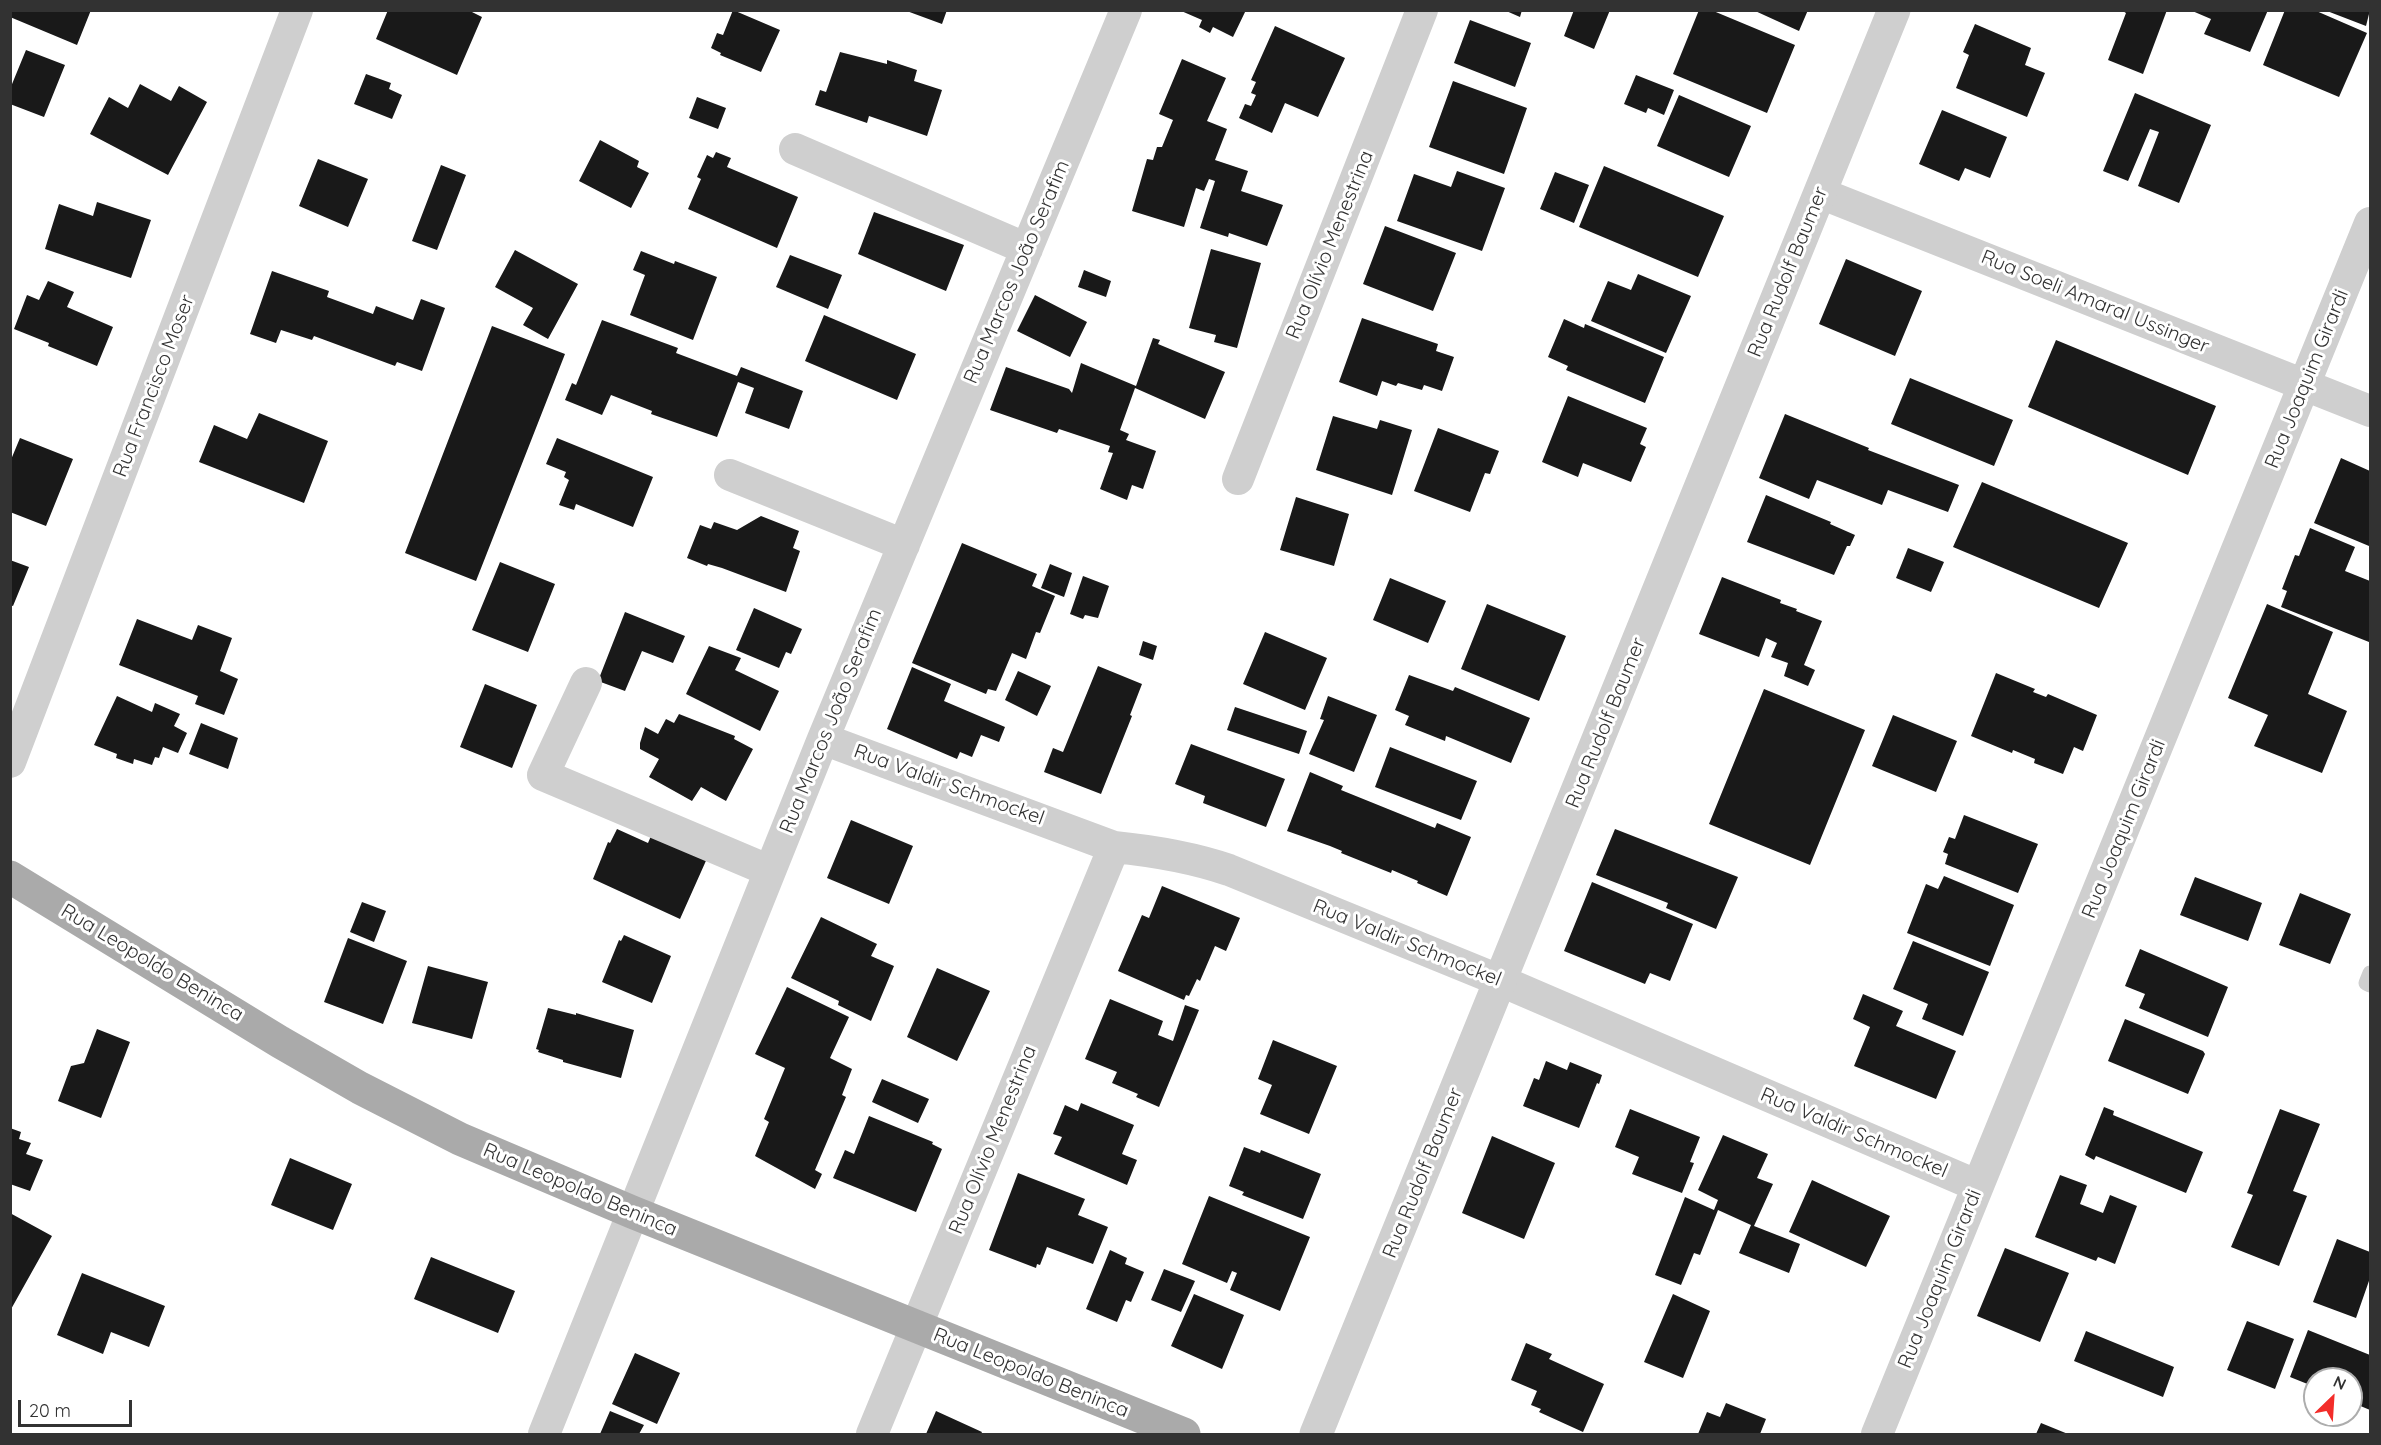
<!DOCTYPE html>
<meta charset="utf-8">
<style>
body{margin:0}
#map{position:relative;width:2381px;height:1445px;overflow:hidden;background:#fff;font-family:Quicksand,sans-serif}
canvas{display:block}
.frame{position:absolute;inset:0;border:12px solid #323232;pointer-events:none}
.north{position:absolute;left:2303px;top:1367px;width:60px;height:60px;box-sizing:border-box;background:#fff;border:2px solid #adadad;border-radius:50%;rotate:25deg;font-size:16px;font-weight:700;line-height:24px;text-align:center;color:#323232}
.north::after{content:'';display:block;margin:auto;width:21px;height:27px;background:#f32d2a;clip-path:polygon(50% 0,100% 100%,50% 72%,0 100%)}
.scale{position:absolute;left:18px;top:1400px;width:114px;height:27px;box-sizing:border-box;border:3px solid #323232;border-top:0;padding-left:8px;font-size:18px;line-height:21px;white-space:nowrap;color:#323232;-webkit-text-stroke:4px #fff;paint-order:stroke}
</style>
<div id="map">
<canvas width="2381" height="1445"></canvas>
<div class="frame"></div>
<div class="north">N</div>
<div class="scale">20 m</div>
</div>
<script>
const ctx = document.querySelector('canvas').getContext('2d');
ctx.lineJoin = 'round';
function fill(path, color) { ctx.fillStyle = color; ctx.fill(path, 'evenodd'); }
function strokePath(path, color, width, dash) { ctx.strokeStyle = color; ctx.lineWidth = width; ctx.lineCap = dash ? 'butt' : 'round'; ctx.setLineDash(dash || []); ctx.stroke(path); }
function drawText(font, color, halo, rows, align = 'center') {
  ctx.font = font + ' Quicksand,sans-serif'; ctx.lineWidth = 6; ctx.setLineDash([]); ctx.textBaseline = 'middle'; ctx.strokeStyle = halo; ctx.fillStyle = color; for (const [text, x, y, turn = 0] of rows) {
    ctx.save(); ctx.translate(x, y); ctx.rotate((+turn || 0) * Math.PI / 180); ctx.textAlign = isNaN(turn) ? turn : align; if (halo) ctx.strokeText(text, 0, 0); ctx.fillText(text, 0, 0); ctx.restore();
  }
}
const building = new Path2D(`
 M10,10H91L77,45L10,17Z
 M388,10H468L482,17L457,75L376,39Z
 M733,10L780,30L761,72L720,55L721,53L711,48L717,33L723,35Z
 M904,10H947L942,24Z
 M1179,10H1246L1233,37L1213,27L1210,33L1199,27L1202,20Z
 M1504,10H1522L1520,17Z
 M1574,10H1610L1594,49L1564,36Z
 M1699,10H1711L1795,45L1767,113L1673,74Z
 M1753,10H1808L1799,31Z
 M2121,10H2167L2143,74L2108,60L2126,13Z
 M2190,10H2268L2250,52L2204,34L2211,19Z
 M2285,10H2314L2367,33L2339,97L2263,65Z
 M2370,10L2366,26L2327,11V10Z
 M1470,20L1531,43L1515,87L1454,63Z
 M1975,24L2031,48L2025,65L2045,73L2027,117L1956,88L1969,55L1963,52Z
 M1275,26L1345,58L1318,117L1285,103L1272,133L1239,118L1245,104L1251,106L1256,95L1251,93L1256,82L1251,80Z
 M26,50L65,65L44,117L10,104V89Z
 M840,52L887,64V60L917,70L914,81L942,90L927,136L869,116L867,123L815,105L820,90L826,92Z
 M1182,59L1226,78L1207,121L1227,129L1215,160L1248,171L1241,191L1283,205L1267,246L1229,233L1228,237L1200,228L1215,181L1209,179L1204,191L1196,188L1184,227L1132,211L1147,159L1153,160L1157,147H1162L1173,120L1159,114Z
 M366,74L391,83L389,89L402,95L392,119L354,104Z
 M1636,75L1674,90L1664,115L1648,108L1646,113L1624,104Z
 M1453,81L1527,108L1504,174L1429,147Z
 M140,84L171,101L179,86L207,102L168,175L90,134L109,97L128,108Z
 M2135,93L2211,125L2179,203L2138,186L2159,132L2150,129L2128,181L2103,171Z
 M1679,95L1751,126L1729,177L1657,146Z
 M697,97L726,108L718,129L689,118Z
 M1942,110L2007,137L1990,178L1965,168L1959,181L1919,164Z
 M600,140L639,161L637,167L649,173L631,208L579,181Z
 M716,152L731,158L727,167L798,197L777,248L688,209L701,179L697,177L707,155L713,158Z
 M318,159L368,179L348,227L299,206Z
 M441,165L466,175L437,250L412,241Z
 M1604,166L1724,216L1698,277L1579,227Z
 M1457,171L1505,188L1482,251L1397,221L1414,174L1451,187Z
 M1555,172L1589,185L1574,223L1540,209Z
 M97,202L151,220L131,278L45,249L59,204L93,216Z
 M874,212L964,245L946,291L858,254Z
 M1385,226L1456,253L1433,311L1363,284Z
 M1211,249L1261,263L1237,348L1214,342L1216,335L1189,328Z
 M515,250L578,284L548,339L523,325L533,308L495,287Z
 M641,251L674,264L675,261L717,277L693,340L630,315L645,275L633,270Z
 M790,255L842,275L828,309L776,287Z
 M1846,259L1922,291L1895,356L1819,324Z
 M1084,270L1111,281L1106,297L1078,287Z
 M272,271L329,291L327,297L373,314L376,306L413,320L421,299L445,308L422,371L397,362L395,366L314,336L312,340L281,330L276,343L250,334Z
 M1638,274L1691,296L1666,353L1591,321L1608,281L1631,290Z
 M48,281L74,292L67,307L113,327L97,366L48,346L49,343L14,329L27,295L39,300Z
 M1035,295L1087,322L1070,357L1017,331Z
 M824,315L916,354L897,400L805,361Z
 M1362,318L1438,344L1436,351L1454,357L1442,391L1424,385L1422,390L1398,383L1396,386L1382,381L1377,396L1339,382Z
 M1564,319L1584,328L1585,324L1664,357L1645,403L1566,370L1568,366L1548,357Z
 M602,320L678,348L676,353L737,376L741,367L803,391L789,429L745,413L754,388L738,382L717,437L651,414L652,411L611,395L602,415L565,400L572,383L576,385Z
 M492,326L565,354L476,581L405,553Z
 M1153,338L1160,340L1158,344L1225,372L1205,419L1135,388L1120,430L1129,434L1126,440L1156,451L1143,489L1132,485L1127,500L1100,489L1113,453L1108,452L1110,446L1059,429L1057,433L990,410L1006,367L1069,389L1072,393L1081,363L1136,386Z
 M2056,340L2216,406L2188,475L2028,407Z
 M1910,378L2013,420L1994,466L1891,424Z
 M1568,396L1647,428L1640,444L1646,447L1631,482L1583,463L1578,477L1542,462Z
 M259,413L328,441L304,503L199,462L214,425L247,439Z
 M1785,414L1869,448L1868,450L1959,485L1948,512L1888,490L1882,505L1817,480L1809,499L1759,478Z
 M1333,416L1377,429L1380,420L1412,430L1392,495L1316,470Z
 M1438,428L1499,451L1490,474L1485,473L1470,512L1414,491Z
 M20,438L73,459L46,526L10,512V462Z
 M557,438L653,477L633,527L576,504L574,510L559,505L569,480L564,477L566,472L546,464Z
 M2341,458L2370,471L2369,546L2314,523Z
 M1982,482L2128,543L2099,608L1953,547Z
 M1766,495L1831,522L1830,524L1855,535L1850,546H1847L1834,575L1747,542Z
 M1296,497L1349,514L1334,566L1280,550Z
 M761,516L799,531L793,548L800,551L786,592L722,568L708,564L707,566L687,558L700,525L711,529L714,522L737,530Z
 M2310,528L2355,547L2345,571L2370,581L2369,642L2281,607L2287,591L2282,589L2295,555L2299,556Z
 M962,543L1037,574L1032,586L1055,596L1040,633L1036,632L1026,659L1012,653L996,691L988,689L986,694L912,663Z
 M1908,548L1944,562L1931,592L1896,578Z
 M10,560L29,567L13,606L10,605Z
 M500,562L555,584L528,652L472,630Z
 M1050,564L1072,573L1064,597L1041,588Z
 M1083,576L1109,586L1098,618L1085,615L1083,619L1070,614Z
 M1722,577L1781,600L1780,603L1797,609L1796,611L1822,621L1804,665L1815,670L1808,686L1784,676L1788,663L1771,657L1777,643L1766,638L1759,657L1699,634Z
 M1390,578L1446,601L1428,643L1373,620Z
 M1487,604L1566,636L1539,701L1461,669Z
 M2267,604L2333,632L2308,694L2347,711L2322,773L2254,746L2268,715L2228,698Z
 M754,608L802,629L791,654L786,652L779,668L736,650Z
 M625,612L685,636L673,663L642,651L625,691L598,681Z
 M137,619L192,640L198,625L232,638L220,671L238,679L224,715L195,704L198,696L119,665Z
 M1265,632L1327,658L1305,710L1243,684Z
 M1143,641L1157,646L1153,660L1139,655Z
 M709,646L741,658L735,670L779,691L760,731L686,694Z
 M1098,666L1142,684L1130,715L1132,716L1101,794L1044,772L1053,748L1063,752Z
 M912,667L951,684L944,701L1005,727L999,742L981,735L972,757L960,752L957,759L887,729Z
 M1018,671L1051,686L1037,716L1005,700Z
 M1996,673L2035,689L2033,692L2046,697L2048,694L2097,715L2083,751L2074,747L2063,774L2034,763L2035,759L2013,750L2012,753L1971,736Z
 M1409,675L1453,691L1455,687L1530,718L1511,763L1446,736L1445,741L1405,725L1409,716L1395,710Z
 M485,684L537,705L512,768L460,747Z
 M1764,689L1865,730L1810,865L1709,824Z
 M117,696L152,712L155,703L180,714L174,726L187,733L178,753L163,747L159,758L155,757L152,765L134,759L133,764L116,758L117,754L94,745Z
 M1328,696L1377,715L1354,772L1309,754L1324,720L1320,719Z
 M1235,707L1307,731L1299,754L1227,730Z
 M679,714L735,736L734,739L753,749L726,801L701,787L692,801L649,777L659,759L640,749V743L645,727L658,734L666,719L674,723Z
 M1893,715L1957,741L1936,792L1872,766Z
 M201,723L238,738L228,769L189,754Z
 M1191,744L1285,779L1266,827L1203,803L1205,796L1175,784Z
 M1390,747L1477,781L1461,820L1375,787Z
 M1310,772L1343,786L1341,790L1435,828L1437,823L1471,837L1447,896L1417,883L1418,881L1392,870L1391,873L1341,853L1342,851L1330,846L1287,831Z
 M1964,815L2038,844L2018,893L1945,864L1948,854L1943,852L1949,837L1955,839Z
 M851,820L913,846L889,904L827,878Z
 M617,829L648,843L654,829L709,854L680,919L593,879L608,842L610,843Z
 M1615,829L1738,877L1716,929L1666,908L1668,903L1596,875Z
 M1944,876L2014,905L1990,966L1907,933L1926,884L1938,889Z
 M2195,877L2262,903L2248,941L2180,915Z
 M1592,882L1693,924L1670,981L1650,973L1645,984L1564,951Z
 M1162,886L1240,918L1226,951L1215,946L1200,981L1197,979L1189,996L1186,995L1184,1000L1118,971L1142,915L1149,918Z
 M2300,893L2351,914L2330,964L2279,945Z
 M362,902L386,911L374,942L350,932Z
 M821,917L877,944L871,956L894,966L871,1021L838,1005L839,1001L791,978Z
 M624,935L671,956L652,1003L602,982L619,940L621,941Z
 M348,938L407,961L383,1024L324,1002Z
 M1913,941L1989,972L1963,1036L1922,1019L1928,1004L1893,989Z
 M2140,949L2228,987L2208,1037L2139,1008L2145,994L2125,986Z
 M428,966L488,982L472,1039L412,1023Z
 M937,968L990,991L957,1061L907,1037Z
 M787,987L849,1017L830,1058L852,1069L842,1095L846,1097L815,1170L822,1174L815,1189L755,1156L769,1122L764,1119L785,1068L755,1054Z
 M1863,994L1903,1011L1896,1026L1956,1051L1936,1099L1854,1066L1870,1027L1853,1019Z
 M1110,999L1163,1021L1158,1035L1173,1041L1185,1005L1199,1010L1159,1107L1136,1097L1138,1094L1112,1083L1117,1072L1085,1059Z
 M548,1008L576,1015V1013L634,1030L621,1078L563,1062V1060L538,1052L539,1050L536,1049Z
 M2125,1019L2203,1051L2205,1054L2188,1094L2108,1061Z
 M97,1029L130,1042L101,1118L58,1101L71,1066L84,1063Z
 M1273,1040L1337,1066L1309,1134L1260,1114L1272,1085L1258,1079Z
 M1546,1061L1567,1070L1570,1062L1602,1075L1599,1084L1597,1083L1579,1128L1523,1106L1534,1078L1539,1080Z
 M882,1079L929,1099L918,1123L872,1102Z
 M1081,1103L1134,1125L1122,1154L1137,1160L1127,1185L1054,1154L1062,1137L1053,1134L1065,1105L1078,1111Z
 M2104,1107L2114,1111L2113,1115L2203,1152L2186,1193L2096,1156L2094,1160L2085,1155Z
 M1630,1109L1700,1137L1690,1162L1694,1163L1682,1193L1632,1174L1639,1157L1615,1147Z
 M2280,1109L2320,1124L2293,1191L2307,1196L2279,1266L2231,1247L2253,1195L2247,1193Z
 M869,1116L933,1142L932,1144L942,1149L916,1212L833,1178L845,1150L854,1154Z
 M10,1128L21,1132L19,1139L31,1143L26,1154L43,1160L30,1191L10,1184Z
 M1723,1135L1768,1154L1757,1178L1773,1184L1754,1226L1800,1244L1789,1273L1739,1253L1751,1225L1718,1210L1700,1255L1694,1253L1681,1285L1655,1275L1685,1197L1714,1210L1718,1200L1698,1190Z
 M1492,1136L1555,1163L1524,1239L1462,1213Z
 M1244,1147L1260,1153L1261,1150L1321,1174L1303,1219L1242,1195L1244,1192L1229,1186Z
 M290,1158L352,1184L333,1230L271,1205Z
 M1018,1173L1085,1199L1078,1215L1108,1227L1093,1264L1047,1247L1040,1265L1037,1264L1036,1268L989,1250Z
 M2060,1175L2087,1185L2080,1204L2103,1213L2110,1195L2137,1206L2115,1264L2098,1257L2096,1261L2035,1237Z
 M1812,1180L1890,1216L1866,1267L1789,1232Z
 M1209,1196L1310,1237L1280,1311L1230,1290L1237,1273L1232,1271L1227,1283L1182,1264Z
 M10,1213L52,1236L10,1311Z
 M2337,1239L2370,1252V1278L2356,1318L2313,1302Z
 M2005,1248L2069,1273L2040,1342L1977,1316Z
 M1110,1250L1127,1258L1125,1264L1144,1272L1131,1302L1126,1300L1117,1322L1086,1309Z
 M431,1257L515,1291L498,1333L414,1299Z
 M1164,1269L1195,1281L1181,1312L1151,1300Z
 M82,1273L165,1306L149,1347L111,1332L103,1354L57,1335Z
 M1194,1294L1244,1315L1222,1369L1171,1346Z
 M1673,1294L1710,1311L1683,1378L1644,1362Z
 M2247,1321L2294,1339L2275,1389L2227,1370Z
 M2308,1330L2370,1355V1410L2351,1402V1379H2315V1387L2290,1377Z
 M2086,1331L2174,1367L2163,1397L2074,1361Z
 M1526,1343L1552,1354L1549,1359L1604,1384L1583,1432L1539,1412L1541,1409L1531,1405L1537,1391L1511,1380Z
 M635,1353L680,1373L657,1424L612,1404Z
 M1726,1403L1766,1419L1760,1434H1698L1707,1412L1720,1417Z
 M610,1411L644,1425L639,1434H600Z
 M936,1411L982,1432L981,1434H926Z
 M2041,1423L2068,1434H2036Z`);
const service = new Path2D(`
 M2370,973L2366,983L2370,985`);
const minor = new Path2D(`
 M795,149L1027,249
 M1820,193L2370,411
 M730,475L904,545
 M1238,479L1422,10
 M586,683L543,775L770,871
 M823,739L1114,847C1154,851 1191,857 1229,870L1501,981L1978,1186
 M10,762L297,10
 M544,1434L823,739L1126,10
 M872,1434L1114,847
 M1877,1434L2370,223`);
const tertiary = new Path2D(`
 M1316,1434L1894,10`);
const primary = new Path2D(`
 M10,877L280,1042L360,1088L460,1139L632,1212L1184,1434`);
const streetNames = [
 ["Rua Olívio Menestrina",1330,245,-68],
 ["Rua Marcos João Serafim",1017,272,-67],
 ["Rua Rudolf Baumer",1788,272,-68],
 ["Rua Soeli Amaral Ussinger",2095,302,22],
 ["Rua Joaquim Girardi",2307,379,-68],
 ["Rua Francisco Moser",154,386,-69],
 ["Rua Marcos João Serafim",831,721,-68],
 ["Rua Rudolf Baumer",1606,723,-68],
 ["Rua Valdir Schmockel",949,785,20],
 ["Rua Joaquim Girardi",2124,829,-68],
 ["Rua Valdir Schmockel",1407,943,22],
 ["Rua Leopoldo Beninca",152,963,31],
 ["Rua Valdir Schmockel",1854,1133,23],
 ["Rua Olívio Menestrina",993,1140,-68],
 ["Rua Rudolf Baumer",1423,1173,-68],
 ["Rua Leopoldo Beninca",580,1190,23],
 ["Rua Joaquim Girardi",1940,1279,-68],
 ["Rua Leopoldo Beninca",1031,1373,22]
];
fill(building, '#191919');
strokePath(service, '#cfcfcf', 15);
strokePath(minor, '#cfcfcf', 32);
strokePath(tertiary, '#cfcfcf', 33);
strokePath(primary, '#aaa', 33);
drawText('20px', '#323232', '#fff', streetNames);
</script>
